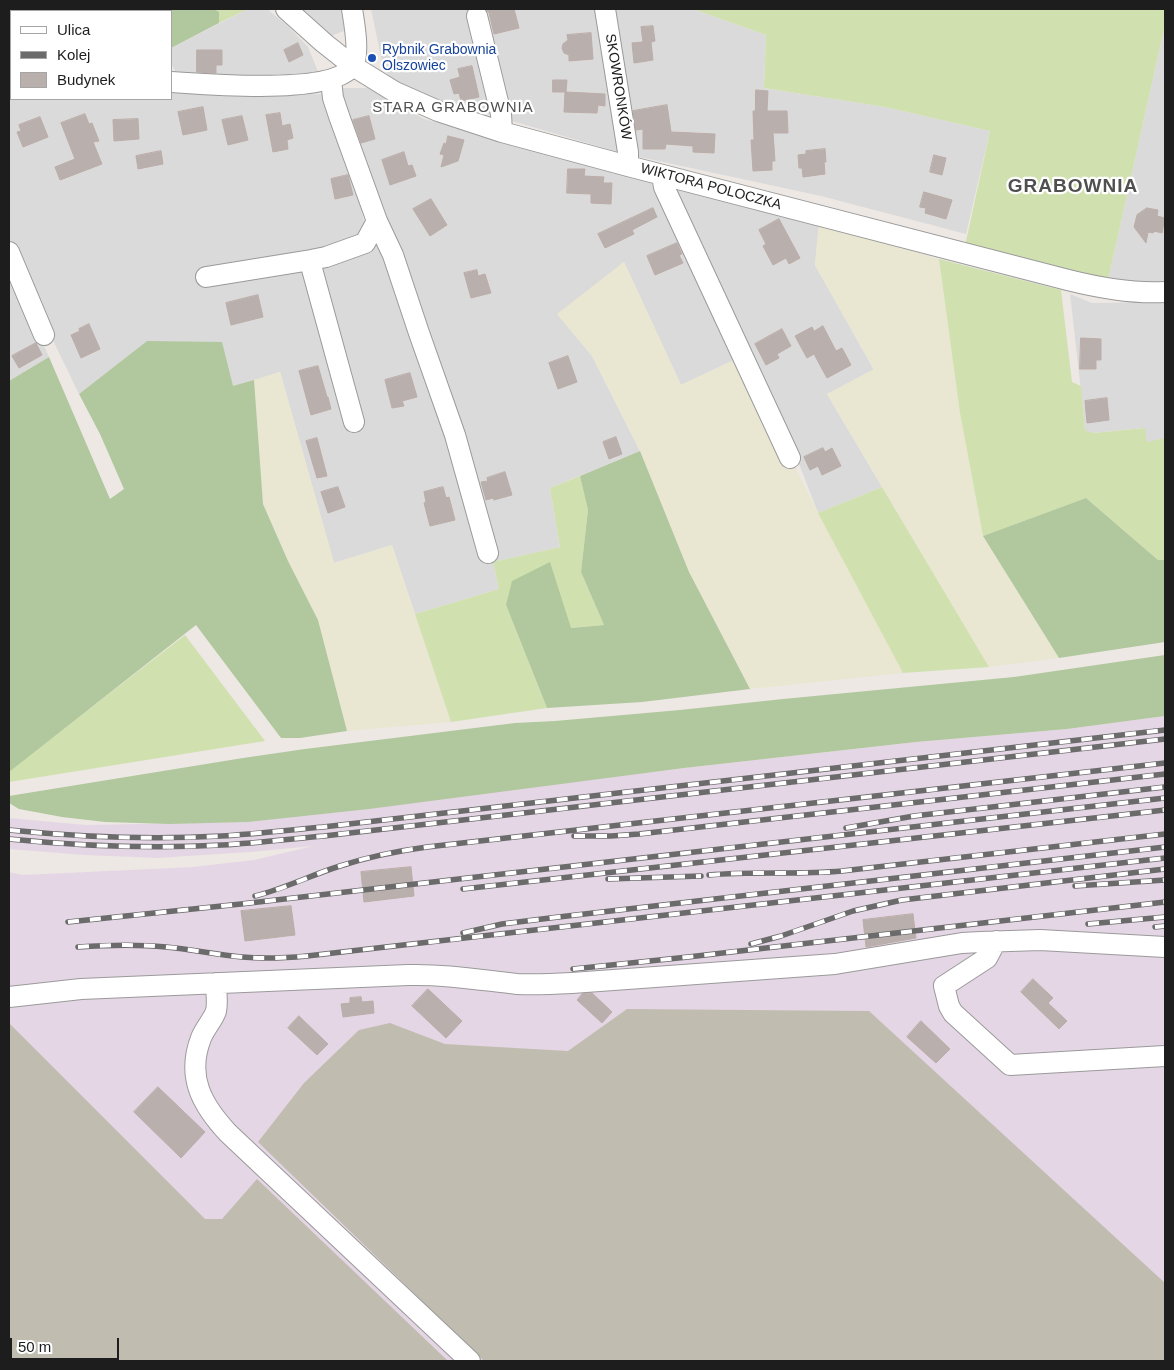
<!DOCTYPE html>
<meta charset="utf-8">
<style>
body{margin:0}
#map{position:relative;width:1174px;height:1370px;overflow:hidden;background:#ede8e4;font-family:Arial,sans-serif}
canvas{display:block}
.frame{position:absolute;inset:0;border:10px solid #1d1d1d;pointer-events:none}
.legend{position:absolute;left:10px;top:10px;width:162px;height:90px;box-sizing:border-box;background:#fff;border:1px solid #a5a5a5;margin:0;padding:6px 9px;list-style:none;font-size:15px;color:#1d1d1d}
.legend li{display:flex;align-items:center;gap:10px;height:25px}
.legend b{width:25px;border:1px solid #a5a5a5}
.scale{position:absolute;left:10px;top:1338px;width:109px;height:22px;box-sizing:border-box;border:2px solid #1d1d1d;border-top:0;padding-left:6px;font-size:15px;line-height:18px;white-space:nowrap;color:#1d1d1d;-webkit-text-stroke:4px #fff;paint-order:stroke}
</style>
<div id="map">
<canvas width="1174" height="1370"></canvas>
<div class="frame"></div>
<ul class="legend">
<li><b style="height:6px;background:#fff"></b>Ulica</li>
<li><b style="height:6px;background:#6b6b6b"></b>Kolej</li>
<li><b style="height:14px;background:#b9b0ad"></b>Budynek</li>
</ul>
<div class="scale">50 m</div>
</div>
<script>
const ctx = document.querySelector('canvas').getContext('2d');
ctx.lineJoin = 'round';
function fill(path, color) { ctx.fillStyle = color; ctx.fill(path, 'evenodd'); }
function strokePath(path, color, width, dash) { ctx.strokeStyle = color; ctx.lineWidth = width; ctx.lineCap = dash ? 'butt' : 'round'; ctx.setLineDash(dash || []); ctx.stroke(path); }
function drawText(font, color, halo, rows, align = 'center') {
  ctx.font = font + ' Arial,sans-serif'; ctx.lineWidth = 4.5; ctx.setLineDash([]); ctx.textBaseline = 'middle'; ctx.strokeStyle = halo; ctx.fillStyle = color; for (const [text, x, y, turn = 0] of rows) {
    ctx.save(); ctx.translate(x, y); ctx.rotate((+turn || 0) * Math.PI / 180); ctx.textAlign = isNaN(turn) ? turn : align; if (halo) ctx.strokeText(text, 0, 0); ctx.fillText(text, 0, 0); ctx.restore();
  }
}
const residential = new Path2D(`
 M9,9H137L133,11H11V72H9Z
 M248,9H267L288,26L308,47L319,74L304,78L178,77L171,63V48Z
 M298,9H349L353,27L329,37Z
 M371,9H596L618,152L423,95L398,83L384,71Z
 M614,9H693L766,35L764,88L885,107L990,131L966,234L821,196L635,156Z
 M1165,25V288L1108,280Z
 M11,83V99H171V93L238,95L322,94L359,199L365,226L349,258L380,244L338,88H368L424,119L659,182L740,358L732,361L681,385L624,262L558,315L592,356L640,451L550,488L560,547L493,562L499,589L415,614L392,545L334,563L280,372L233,387L147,341L79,394L45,324L9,240V84Z
 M674,185L819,224L815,265L874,370L827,394L882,487L818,513L796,456Z
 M9,269L49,357L9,381Z
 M1070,294L1092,303L1165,302V438L1147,443L1144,428L1092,433L1085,430L1082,400Z`);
const industrial = new Path2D(`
 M1165,716V1361H9V872L23,875L193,867L254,860L313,846L250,852L158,858L84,855L9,849V818L86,825L248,822L684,768L916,742L1067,729Z`);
const construction = new Path2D(`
 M627,1009L869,1011L1165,1283V1361H484L258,1142L304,1083L359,1030L390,1023L445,1044L568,1051Z
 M9,1023L205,1219H222L257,1179L448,1361H9Z`);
const farmland = new Path2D(`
 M819,224L939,259L960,413L983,536L1059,658L989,667L827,394L874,369L815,265Z
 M624,262L681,385L732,361L740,358L813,502L903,673L750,689L689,572L640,451L592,356L557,314Z
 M280,372L334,563L392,545L451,722L347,731L318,620L290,565L263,504L254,380Z`);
const grass = new Path2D(`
 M214,9H248L219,23V12Z
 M693,9H1165V25L1108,280L965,246L990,131L885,107L764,88L766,35Z
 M939,259L1061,290L1072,382L1081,386L1085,430L1093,433L1145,428L1147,442L1165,438V560H1158L1086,498L983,536L960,413Z
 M580,476L588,510L581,572L604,625L571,628L506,605L547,708L451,722L415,614L499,589L493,562L560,547L550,488Z
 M882,487L989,667L903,673L818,513Z
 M185,635L265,741L9,782V771Z`);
const forest = new Path2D(`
 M137,9H214L219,12V23L171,48V11H133Z
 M147,341L222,342L233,386L254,380L263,504L288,561L318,620L347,731L300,738H281L196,625L9,772V381L49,357L110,499L124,489L100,434L79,394Z
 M640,451L689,572L750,689L642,702L547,708L506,605L512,581L550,562L571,628L604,625L581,572L588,510L580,476Z
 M1086,498L1158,560H1165V642L1059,658L983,536Z
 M1165,655V716L1067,729L916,742L684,768L369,809L248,822L169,824L105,822L62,817L19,809L9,803V796L243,758L305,749L515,723L555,721L680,710L783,699L1014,677Z`);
const building = new Path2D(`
 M486,9H514L519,28L494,34L489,13Z
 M653,26L655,41L651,42L653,60L634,63L632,43L643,42L641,27Z
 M591,33L593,59L569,61V55L564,53L562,48L563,44L568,40L567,35Z
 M298,43L303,55L289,62L284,50Z
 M197,50H222V65H216V73L197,72Z
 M472,66L479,97L461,101L459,93L454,94L450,80L460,77L458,69Z
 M553,80H567L566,92L605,94V106L598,105L597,113L564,112L565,92H553Z
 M756,90L768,91L767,111H787L788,133H773L775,161H772V170L753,171L751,140H754L753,111H755Z
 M667,105L671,132L715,134L714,153L693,152V146L666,144L665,149H643V129L636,130L633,111Z
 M203,107L207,130L183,135L178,112Z
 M280,113L282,126L290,124L293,138L287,140L288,149L273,152L266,115Z
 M85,114L89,124L92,123L99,141L93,142L102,164L60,180L55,167L75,159L61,123Z
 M242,116L248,140L228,145L222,120Z
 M369,116L375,139L361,143L353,120Z
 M40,117L48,137L23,147L17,132L21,131L19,125Z
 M138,119L139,139L114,141L113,120Z
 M448,136L464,140L458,161L441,167L444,155L440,154L444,143L446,144Z
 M825,149L826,162H824L825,174L803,177L802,168H799L798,155L806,154V151Z
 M161,151L163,164L138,169L136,156Z
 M404,152L408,166L412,165L416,176L390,185L382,160Z
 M934,155L946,158L942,175L930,172Z
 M568,169H585L584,176L604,177L603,183H612L611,204L591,203V194L567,193Z
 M348,175L353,195L335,199L331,179Z
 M924,192L952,200L946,219L925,213L926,208L920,207Z
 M431,199L447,225L430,236L413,209Z
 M653,208L657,217L632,230L634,234L605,248L598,234Z
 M1147,208L1158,210L1157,216L1165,218L1162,233L1154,231L1153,233L1148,232L1146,243L1134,227L1137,215Z
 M779,219L800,258L789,264L786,258L773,265L763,246L766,244L759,230Z
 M677,243L682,254L679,255L683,263L655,275L647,256Z
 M477,270L478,276L485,274L491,293L471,298L464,273Z
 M258,295L263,317L231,325L226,303Z
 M89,324L100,349L81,358L71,335L80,331L79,329Z
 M823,326L836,351L842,348L851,365L827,378L814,354L807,358L795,336L812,327L814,331Z
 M782,329L791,346L777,354L779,358L766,365L755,344Z
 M1081,338L1101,339V360H1096V369H1080Z
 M36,343L42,355L19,368L12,356Z
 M568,356L577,382L558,389L549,363Z
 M318,366L327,397H328L331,409L311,415L299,371Z
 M410,373L417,397L402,401L404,406L392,408L385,380Z
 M1107,398L1109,420L1087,423L1085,401Z
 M616,437L622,454L609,459L603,442Z
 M317,438L327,476L317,478L306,441Z
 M823,448L825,452L832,448L841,466L822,475L818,466L810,470L804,457Z
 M505,472L512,495L494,500L493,498L486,500L481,482L488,481L487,478Z
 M338,487L345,507L328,513L321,492Z
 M443,487L446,498L449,497L455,520L430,526L424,503L426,502L424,492Z
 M411,867L414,896L364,902L361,872Z
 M291,906L295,935L245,941L241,911Z
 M913,914L916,938L866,947L863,920Z
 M1033,979L1053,998L1048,1003L1067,1021L1059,1029L1021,992Z
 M428,989L462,1021L446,1038L412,1006Z
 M592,993L612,1012L602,1023L577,1000L582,994Z
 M361,997L362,1002L373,1001L374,1013L343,1017L341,1004L350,1003V998Z
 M299,1016L328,1044L317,1055L288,1028Z
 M921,1021L950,1049L936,1063L907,1037Z
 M158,1087L205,1132L181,1158L134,1112Z`);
const minor = new Path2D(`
 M286,9L324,43L353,66L395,92L438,111L502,132L628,166L1068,280C1100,288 1132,294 1165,292
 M605,9L628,152V166
 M477,16L501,114L502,132
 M9,79H11
 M331,80L333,98L339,116L377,221
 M171,82C205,84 335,96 353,65C360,55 354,21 352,9
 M662,175L664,187L790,458
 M9,252L44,335
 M206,277L311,260
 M354,422L312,269L311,260L326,257L365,243L377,221L393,255L419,333L455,435L488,553
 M996,941L987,958L944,986L949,1006L953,1013L1010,1065L1165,1056
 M216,983C216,992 218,1003 216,1011C213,1020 205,1028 201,1038C186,1077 202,1105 228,1133L470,1361
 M9,997L81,989L408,975C445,974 480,980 517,984C535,985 554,984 572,983L835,964L962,943L981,942L1040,940L1165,947`);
const rail = new Path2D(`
 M846,828L914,816L1165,787
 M9,830C80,837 150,840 221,836C255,834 289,830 323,827L1165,730
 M574,836H611L639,834L1165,774
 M9,839C80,846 151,849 222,845C256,843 290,839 324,836L1165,739
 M709,875C753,871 798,875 842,871L1165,834
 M608,879L701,876
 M1075,886L1165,880
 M463,889L1165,810
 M255,896C284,889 311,875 340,866C368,857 397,851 427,847L1165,763
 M68,922L241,904L1165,798
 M1088,924L1165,917
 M1155,927L1165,926
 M463,933L502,924L550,918L1165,847
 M751,944L781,936L853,911L902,900L1165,869
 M78,947C107,945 136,944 166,947C191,949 217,955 242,957C264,959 286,958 307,956L1165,858
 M573,969L688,957L1165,902`);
const markers = [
 [372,58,5,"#1a4fb4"]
];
const transitNames = [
 ["Rybnik Grabownia",382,50],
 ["Olszowiec",382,66]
];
const streetNames = [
 ["SKOWRONKÓW",618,87,81],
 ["WIKTORA POLOCZKA",711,187,15]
];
const neighbourhoodNames = [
 ["STARA GRABOWNIA",453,108]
];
const districtNames = [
 ["GRABOWNIA",1073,187]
];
fill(residential, '#dbdada');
fill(industrial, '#e5d6e5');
fill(construction, '#c0bdb0');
fill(farmland, '#e9e7d1');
fill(grass, '#d0e1af');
fill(forest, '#b1c79d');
fill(building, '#b9b0ad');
strokePath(building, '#bcada8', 1);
strokePath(minor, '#9a9a9a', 22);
strokePath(minor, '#fff', 20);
strokePath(rail, '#6b6b6b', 5.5);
strokePath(rail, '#fff', 4, [11]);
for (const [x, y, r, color] of markers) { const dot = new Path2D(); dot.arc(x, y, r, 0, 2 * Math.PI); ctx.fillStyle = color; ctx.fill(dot); strokePath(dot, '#fff', 2); }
drawText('14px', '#164399', '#fff', transitNames, 'left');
drawText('14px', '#1d1d1d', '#fff', streetNames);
ctx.letterSpacing = '1px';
drawText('15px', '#505050', '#fff', neighbourhoodNames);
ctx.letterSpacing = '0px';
ctx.letterSpacing = '1px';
drawText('bold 19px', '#505050', '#fff', districtNames);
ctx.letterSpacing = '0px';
</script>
